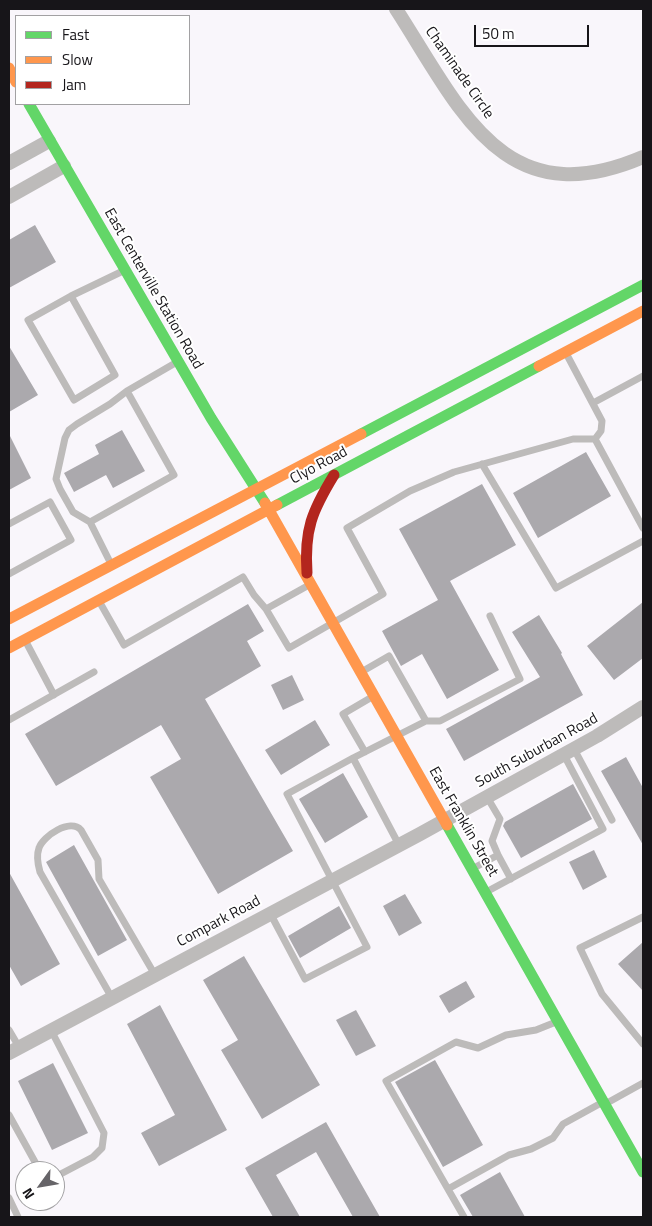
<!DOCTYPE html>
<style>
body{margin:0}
#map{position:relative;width:652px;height:1226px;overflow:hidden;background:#f9f6fb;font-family:"Titillium Web",sans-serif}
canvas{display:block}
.frame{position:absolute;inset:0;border:10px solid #171519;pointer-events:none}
.legend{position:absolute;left:15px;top:15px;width:175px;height:90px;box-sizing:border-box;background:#fff;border:1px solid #a2a1a3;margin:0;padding:6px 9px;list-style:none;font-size:15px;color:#171519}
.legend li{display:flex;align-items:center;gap:10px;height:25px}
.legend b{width:25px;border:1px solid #a2a1a3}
.north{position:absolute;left:15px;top:1161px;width:50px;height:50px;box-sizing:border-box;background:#fff;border:1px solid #a2a1a3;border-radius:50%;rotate:238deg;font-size:14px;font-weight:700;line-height:20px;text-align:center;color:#171519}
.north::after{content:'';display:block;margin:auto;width:18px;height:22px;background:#666468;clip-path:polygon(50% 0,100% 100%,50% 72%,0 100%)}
.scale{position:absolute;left:474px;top:25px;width:115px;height:22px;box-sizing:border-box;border:2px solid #171519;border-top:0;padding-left:6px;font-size:15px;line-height:18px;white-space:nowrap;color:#171519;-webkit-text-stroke:4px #fff;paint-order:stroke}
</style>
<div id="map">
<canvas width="652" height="1226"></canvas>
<div class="frame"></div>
<ul class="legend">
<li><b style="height:6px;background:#63d668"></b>Fast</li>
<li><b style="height:6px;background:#ff974d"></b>Slow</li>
<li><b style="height:6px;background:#b3261e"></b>Jam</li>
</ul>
<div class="north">N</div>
<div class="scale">50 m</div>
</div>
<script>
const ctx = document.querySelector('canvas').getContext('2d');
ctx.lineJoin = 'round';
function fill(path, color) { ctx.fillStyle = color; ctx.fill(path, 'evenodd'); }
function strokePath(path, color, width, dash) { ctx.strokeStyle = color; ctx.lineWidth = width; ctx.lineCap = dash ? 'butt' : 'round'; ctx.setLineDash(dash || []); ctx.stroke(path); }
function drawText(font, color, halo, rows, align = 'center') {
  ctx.font = font + ' "Titillium Web",sans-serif'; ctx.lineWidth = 4; ctx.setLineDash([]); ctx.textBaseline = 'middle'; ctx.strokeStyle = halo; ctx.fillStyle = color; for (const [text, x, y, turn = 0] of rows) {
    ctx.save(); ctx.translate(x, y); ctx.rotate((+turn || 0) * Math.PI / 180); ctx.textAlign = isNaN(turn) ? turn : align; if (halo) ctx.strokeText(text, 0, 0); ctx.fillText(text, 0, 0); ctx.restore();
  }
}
const building = new Path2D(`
 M35,225L56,262L9,288V240Z
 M9,346L38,395L9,412Z
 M122,430L145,471L113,488L106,475L74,492L64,473L99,454L95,445Z
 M9,434L31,478L9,490Z
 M586,452L611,496L538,538L513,493Z
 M482,484L516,545L450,581L499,670L447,699L422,654L401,666L382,631L438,600L399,529Z
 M643,602V658L614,680L587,646Z
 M248,604L264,631L247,641L261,666L205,699L293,851L218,894L150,777L181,759L161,725L56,786L25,734Z
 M539,615L562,653L561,654L583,695L464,761L446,729L540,677L512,632Z
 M292,675L304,700L283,710L271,685Z
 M315,720L330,745L281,775L265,750Z
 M626,757L643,788V845L601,771Z
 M343,773L368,817L325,843L299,799Z
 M573,784L592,819L521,858L503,826L505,822Z
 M74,845L127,940L98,956L46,862Z
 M594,850L607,877L583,890L569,862Z
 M9,872L60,964L21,986L9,965Z
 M405,894L422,923L399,936L383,906Z
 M339,906L351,928L300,958L288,936Z
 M643,942V991L618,964Z
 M244,956L320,1085L262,1119L221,1050L238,1040L203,980Z
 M466,981L475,997L449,1013L439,996Z
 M160,1005L227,1130L159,1166L141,1133L175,1115L127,1024Z
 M356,1010L376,1046L356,1056L336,1020Z
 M435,1060L483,1145L443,1167L395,1082Z
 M53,1063L88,1133L52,1150L18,1081Z
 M326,1122L380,1217H353L316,1152L276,1175L300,1217H273L245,1168Z
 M500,1172L525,1217H473L460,1195Z`);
const lane = new Path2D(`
 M71,296L115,375L74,400L28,320L71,296L123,271
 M593,403L643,376
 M595,439L643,528
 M482,464L556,588L643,541
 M90,522L73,512L60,489L56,479L65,438L69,430L77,424L110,404L127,391
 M9,524L50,502L71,540L9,574
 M111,564L90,522L174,475L127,391L177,362
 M309,585L266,609L289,648L383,594L347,528L410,491L454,472L573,439H595L601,431L602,421L567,355
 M99,601L124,645L243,577L254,595L266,609
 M25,640L54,695
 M363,671L389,656L426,721
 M9,720L94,672
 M574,749L612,820
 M365,752L343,714L372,697
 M399,845L353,758L426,721H440L520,679L490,616
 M498,855L511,879
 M472,869L498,855L492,841L500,819L487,797
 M488,891L603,829L564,755
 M270,913L305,979L367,947L287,794L353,758
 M643,917L580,948L602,994L643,1044
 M112,998L40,872C38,865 36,856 39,848C43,836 70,818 81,830L98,860L99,879L155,975
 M9,1030L19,1047
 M51,1030L104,1133L102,1148L93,1157L55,1177
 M607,1103L643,1083
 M9,1115L40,1171
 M448,1189L509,1155L531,1149L553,1138L563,1124L603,1102
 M9,1198L18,1217
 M464,1217L386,1081L456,1042L478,1048L506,1035L536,1030L556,1022`);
const street = new Path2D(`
 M396,9C460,108 503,217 643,157
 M9,163L49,141
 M9,197L64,166
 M9,1053L420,834L597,736L643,707`);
const fast = new Path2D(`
 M29,104L211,418L265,503
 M361,434L643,285
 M277,505L539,366
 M447,825L643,1172`);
const slow = new Path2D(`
 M9,68L16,82
 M539,366L643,311
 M265,503L447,825
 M9,619L361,434
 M9,648L277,505`);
const jam = new Path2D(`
 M307,573C304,530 312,511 334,475`);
const streetNames = [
 ["Chaminade Circle",459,73,55],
 ["East Centerville Station Road",153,289,60],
 ["Clyo Road",319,466,-28],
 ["South Suburban Road",537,751,-29],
 ["East Franklin Street",463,822,60],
 ["Compark Road",219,922,-28]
];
fill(building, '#aba9ad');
strokePath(lane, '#bdbbba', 7);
strokePath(street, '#bdbbba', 14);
strokePath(fast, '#63d668', 11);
strokePath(slow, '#ff974d', 11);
strokePath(jam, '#b3261e', 11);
drawText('15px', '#171519', '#fff', streetNames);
</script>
